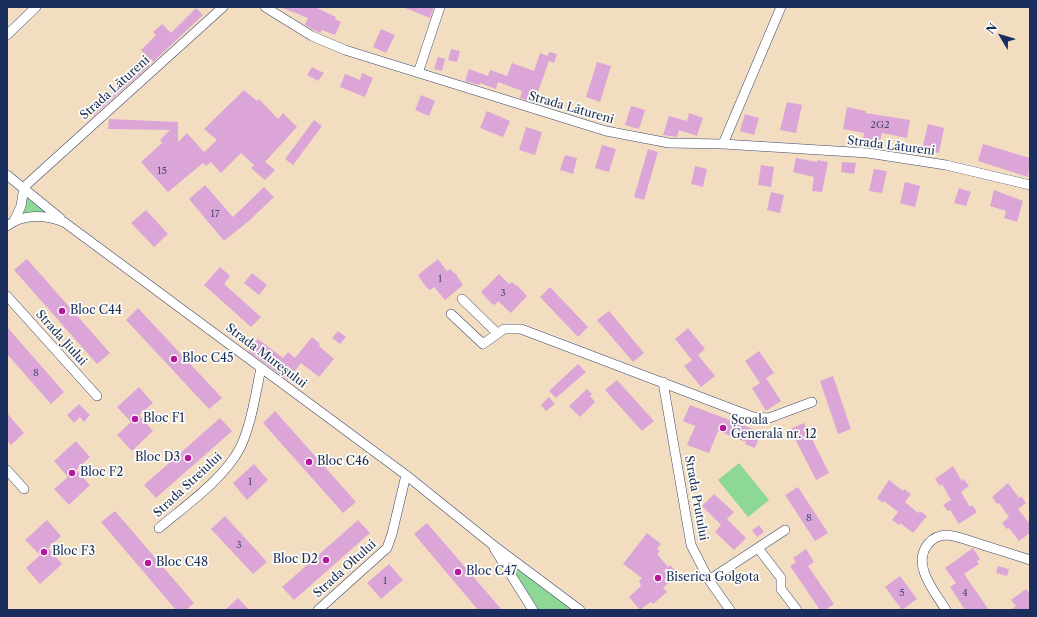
<!DOCTYPE html>
<meta charset="utf-8">
<style>
body{margin:0}
#map{position:relative;width:1037px;height:617px;overflow:hidden;background:#f3ddc0;font-family:"Libre Caslon Text",serif}
canvas{display:block}
.frame{position:absolute;inset:0;border:8px solid #1b2f5e;pointer-events:none}
.north{position:absolute;left:981px;top:16px;width:40px;height:40px;-webkit-text-stroke:3px #fdfcf7;paint-order:stroke;rotate:308deg;font-size:11px;font-weight:700;line-height:16px;text-align:center;color:#1b2f5e}
.north::after{content:'';display:block;margin:auto;width:14px;height:18px;background:#1b2f5e;clip-path:polygon(50% 0,100% 100%,50% 72%,0 100%)}
</style>
<div id="map">
<canvas width="1037" height="617"></canvas>
<div class="frame"></div>
<div class="north">N</div>
</div>
<script>
const ctx = document.querySelector('canvas').getContext('2d');
ctx.lineJoin = 'round';
function fill(path, color) { ctx.fillStyle = color; ctx.fill(path, 'evenodd'); }
function strokePath(path, color, width, dash) { ctx.strokeStyle = color; ctx.lineWidth = width; ctx.lineCap = dash ? 'butt' : 'round'; ctx.setLineDash(dash || []); ctx.stroke(path); }
function drawText(font, color, halo, rows, align = 'center') {
  ctx.font = font + ' "Libre Caslon Text",serif'; ctx.lineWidth = 3.5; ctx.setLineDash([]); ctx.textBaseline = 'middle'; ctx.strokeStyle = halo; ctx.fillStyle = color; for (const [text, x, y, turn = 0] of rows) {
    ctx.save(); ctx.translate(x, y); ctx.rotate((+turn || 0) * Math.PI / 180); ctx.textAlign = isNaN(turn) ? turn : align; if (halo) ctx.strokeText(text, 0, 0); ctx.fillText(text, 0, 0); ctx.restore();
  }
}
const green = new Path2D(`
 M25,194L46,212H37L20,217Z
 M739,463L769,500L748,517L718,480Z
 M506,561H508L572,610H536Z`);
const building = new Path2D(`
 M280,7H315L336,17L335,19L341,22L335,35L322,30L320,33L305,25L308,18Z
 M403,7H434L430,18Z
 M196,8L203,15L153,62L141,50L156,35L153,32L162,24L171,33Z
 M381,29L395,35L386,53L373,47Z
 M451,49L460,51L457,62L448,60Z
 M549,52L557,54L554,63L549,61L534,103L520,98L522,91L498,82L496,89L480,83L479,85L465,81L469,69L488,76L490,70L507,76L512,63L534,71L540,53L548,56Z
 M438,57L445,59L442,71L434,69Z
 M145,61L149,66L93,116L90,113Z
 M597,62L611,66L600,102L586,97Z
 M312,67L324,73L318,81L307,75Z
 M362,73L373,78L365,97L340,87L345,74L360,80Z
 M244,90L257,101L259,99L278,119L283,113L297,127L265,162L275,170L265,180L251,168L254,165L241,153L221,173L211,162L206,166L203,163L168,192L141,162L162,143L160,140L170,130L108,129L109,119L178,122V142L187,133L204,152L217,140L204,129Z
 M421,95L435,101L429,116L415,110Z
 M787,102L802,105L796,133L780,130Z
 M631,106L645,110L639,129L625,125Z
 M847,107L866,111V113L910,120L907,138L882,133L880,141L863,138L864,133L843,129Z
 M487,111L510,121L503,137L480,128Z
 M689,113L703,118L697,136L679,130L677,137L663,135L669,116L687,121Z
 M745,114L759,118L754,135L740,131Z
 M314,120L322,126L293,165L285,159Z
 M928,124L944,128L939,153L922,150Z
 M526,127L542,132L535,155L519,150Z
 M983,144L1030,158L1028,177L978,161Z
 M602,145L616,149L609,172L595,168Z
 M648,149L658,152L644,200L634,197Z
 M565,155L577,158L573,174L560,170Z
 M796,158L817,162V160L828,162L822,192L812,191L814,177L793,172Z
 M842,162L856,163L854,174L841,172Z
 M761,165L774,167L771,187L758,185Z
 M695,166L707,169L703,187L691,184Z
 M874,169L887,171L882,193L869,191Z
 M905,182L920,186L915,207L900,203Z
 M205,185L233,217L264,187L274,197L250,220L224,241L189,199Z
 M959,188L971,192L966,206L954,203Z
 M994,190L1023,201L1017,222L1004,218L1006,211L990,206Z
 M771,192L784,195L780,213L767,210Z
 M146,210L168,234L154,247L131,223Z
 M27,259L110,353L97,364L14,270Z
 M438,259L447,271L450,269L454,273H455L463,285L445,300L434,287L430,290L426,287L418,275Z
 M220,267L230,276L224,284L261,317L251,327L204,285Z
 M252,273L267,285L259,295L244,283Z
 M499,274L509,284L512,282L516,286L517,285L527,296L511,313L498,301L495,305L491,303L481,292Z
 M550,287L588,327L578,337L540,297Z
 M138,308L222,398L209,409L126,320Z
 M609,311L644,353L633,362L597,320Z
 M7,327L64,392L51,404L7,354Z
 M688,328L705,349L698,355L715,376L701,387L684,366L692,360L675,339Z
 M338,331L346,337L340,344L332,338Z
 M312,337L320,344L319,346L334,359L319,377L301,363L288,380L248,351L258,339L283,358L288,352L295,358Z
 M759,351L774,373L766,378L781,401L766,411L752,388L760,383L745,361Z
 M578,364L586,372L556,398L549,391Z
 M833,376L851,429L838,434L820,381Z
 M617,380L654,421L642,431L605,390Z
 M139,387L153,403L139,415L153,431L132,451L117,435L131,422L117,407Z
 M587,389L592,394L590,396L595,402L580,417L569,406Z
 M549,397L555,404L546,411L541,405Z
 M79,404L90,415L84,422L80,417L74,423L67,415Z
 M690,405L761,432L755,448L745,444L746,442L718,431L709,453L687,445L695,426L683,421Z
 M275,411L356,502L343,513L263,423Z
 M7,413L24,433L11,445L7,440Z
 M220,418L232,431L156,498L144,485Z
 M804,423L829,473L816,480L790,429Z
 M76,441L90,457L76,470L90,485L69,505L54,489L68,477L54,461Z
 M254,464L268,480L247,500L233,483Z
 M953,466L962,481L964,479L969,486L961,492L970,507L972,505L977,512L959,524L950,510L948,511L943,505L951,500L942,484L940,486L935,479Z
 M889,480L903,491L904,489L911,494L905,502L918,513L920,511L927,516L913,533L900,523L899,525L892,520L898,512L884,501L883,503L877,498Z
 M1008,483L1019,498L1021,496L1026,503L1018,509L1030,524V533L1019,541L1009,528L1007,529L1002,523L1009,517L999,503L997,504L992,497Z
 M798,487L828,533L815,541L785,495Z
 M714,494L734,512L727,519L746,538L734,550L715,532L721,525L702,506Z
 M115,511L194,603L186,610H176L101,522Z
 M225,516L267,562L253,574L211,529Z
 M47,520L61,536L48,548L62,564L40,584L26,568L40,555L25,540Z
 M358,520L370,533L294,600L282,587Z
 M427,523L502,610H478L414,534Z
 M759,525L764,532L757,537L752,530Z
 M647,533L661,544L657,549L660,551L657,554L668,567L670,565L679,574L663,588L667,592L653,604L651,602L640,610L629,597L641,586L639,581L642,578L623,564Z
 M973,548L980,559L977,561L979,564L964,574L989,610H965L950,587L956,583L945,568Z
 M806,549L814,562L808,566L834,604L825,610H820L790,566L796,562L793,558Z
 M389,564L403,580L381,599L367,583Z
 M998,566L1009,569L1007,576L996,573Z
 M900,576L917,599L902,610L885,587Z
 M1026,589L1030,594V610H1011L1016,606L1011,600Z
 M238,598L249,610H225Z`);
const minor = new Path2D(`
 M265,7L312,36L345,50L606,131L669,143L723,144L868,153L946,165L1030,185
 M7,35L36,7
 M418,73L440,7
 M723,144L781,7
 M7,175L60,218
 M24,187L223,7
 M14,221L21,206L24,187
 M7,226C24,213 46,215 64,222L406,475L493,545L580,610
 M7,296L97,396
 M462,299L497,333
 M451,314L483,344L504,329H521L753,417L769,418L812,402
 M663,382L691,545L709,580L730,610
 M7,470L24,489
 M159,528C185,506 224,479 240,448C251,426 256,392 261,368
 M494,548L533,610
 M758,548L781,578V589L797,610
 M709,580L785,530
 M318,610L387,548L392,534L406,475
 M946,610C935,592 911,565 928,544C933,538 940,535 947,535C957,536 967,540 977,543C995,549 1012,554 1030,560`);
const markers = [
 [62,311,4,"#b5179e"],
 [174,359,4,"#b5179e"],
 [135,419,4,"#b5179e"],
 [723,428,4,"#b5179e"],
 [188,458,4,"#b5179e"],
 [309,462,4,"#b5179e"],
 [72,473,4,"#b5179e"],
 [44,552,4,"#b5179e"],
 [326,560,4,"#b5179e"],
 [148,563,4,"#b5179e"],
 [458,572,4,"#b5179e"],
 [658,578,4,"#b5179e"]
];
const numberNames = [
 ["2G2",880,125],
 ["15",162,171],
 ["17",215,214],
 ["1",440,279],
 ["3",503,293],
 ["8",36,373],
 ["1",250,482],
 ["8",809,518],
 ["3",239,545],
 ["1",385,581],
 ["5",902,593],
 ["4",965,593]
];
const streetNames = [
 ["Strada Lătureni",115,88,-42],
 ["Strada Lătureni",571,108,16],
 ["Strada Lătureni",891,146,7],
 ["Strada Jiului",61,338,48],
 ["Strada Mureșului",266,356,37],
 ["Strada Streiului",188,485,-43],
 ["Strada Prutului",696,498,80],
 ["Strada Oltului",345,569,-42]
];
const poiNames = [
 ["Bloc C44",70,311],
 ["Bloc C45",182,359],
 ["Bloc F1",143,419],
 ["Școala",731,421],
 ["Generală nr. 12",731,435],
 ["Bloc D3",180,458,"right"],
 ["Bloc C46",317,462],
 ["Bloc F2",80,473],
 ["Bloc F3",52,552],
 ["Bloc D2",318,560,"right"],
 ["Bloc C48",156,563],
 ["Bloc C47",466,572],
 ["Biserica Golgota",666,578]
];
fill(green, '#8dd895');
fill(building, '#dba6d7');
strokePath(minor, '#3b496d', 10);
strokePath(minor, '#fff', 9);
for (const [x, y, r, color] of markers) { const dot = new Path2D(); dot.arc(x, y, r, 0, 2 * Math.PI); ctx.fillStyle = color; ctx.fill(dot); strokePath(dot, '#fdfcf7', 1.5); }
drawText('10px', '#4b4d7c', null, numberNames);
drawText('12px', '#1b2f5e', '#fdfcf7', streetNames);
drawText('12px', '#1b2f5e', '#fdfcf7', poiNames, 'left');
</script>
